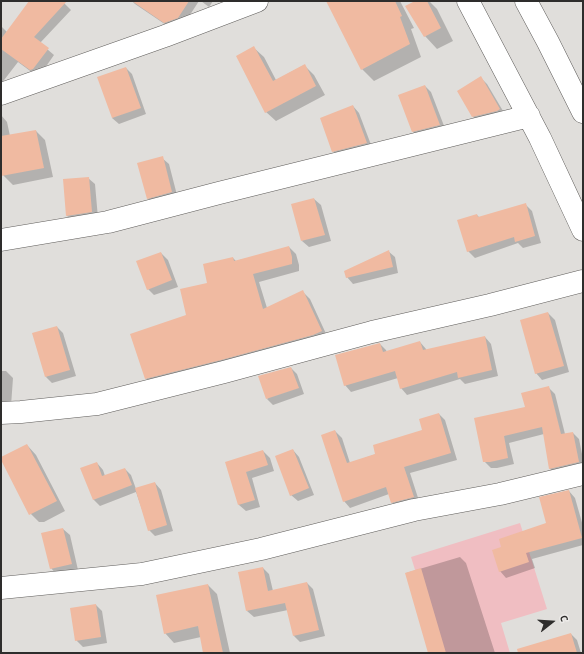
<!DOCTYPE html>
<meta charset="utf-8">
<style>
body{margin:0}
#map{position:relative;width:584px;height:654px;overflow:hidden;background:#e0dedb;font-family:"Alegreya Sans",sans-serif}
canvas{display:block}
.frame{position:absolute;inset:0;border:2px solid #2e2d2c;pointer-events:none}
.north{position:absolute;left:532px;top:602px;width:40px;height:40px;-webkit-text-stroke:3px #edebe9;paint-order:stroke;rotate:73deg;font-size:11px;font-weight:700;line-height:16px;text-align:center;color:#2e2d2c}
.north::after{content:'';display:block;margin:auto;width:14px;height:18px;background:#2e2d2c;clip-path:polygon(50% 0,100% 100%,50% 72%,0 100%)}
</style>
<div id="map">
<canvas width="584" height="654"></canvas>
<div class="frame"></div>
<div class="north">С</div>
</div>
<script>
const ctx = document.querySelector('canvas').getContext('2d');
ctx.lineJoin = 'round';
function fill(path, color) { ctx.fillStyle = color; ctx.fill(path, 'evenodd'); }
function strokePath(path, color, width, dash) { ctx.strokeStyle = color; ctx.lineWidth = width; ctx.lineCap = dash ? 'butt' : 'round'; ctx.setLineDash(dash || []); ctx.stroke(path); }
const green = new Path2D(`
 M520,523L547,609L501,623L510,653H441L411,557Z`);
const shadow = new Path2D(`
 M30,1H62L71,10L40,43L54,55L40,75L37,76L18,62L1,84V26L7,32Z
 M132,1H199L184,24L172,29L135,4Z
 M201,1H213L209,7Z
 M327,1H400L414,28L411,29L421,57L374,81L362,69Z
 M417,1H429L437,9L453,41L437,49L425,36L407,6Z
 M254,48L264,57L276,80L304,65L314,75L325,95L276,121L266,112Z
 M126,68L132,74L146,114L119,124L112,118Z
 M481,78L487,84L506,116L480,123L473,117Z
 M425,86L431,92L446,131L420,138L413,132Z
 M353,106L359,113L373,150L340,158L333,151Z
 M1,115L7,122L10,136L36,131L45,140L53,177L13,185L3,175L1,164Z
 M162,158L169,164L178,199L154,205L148,198Z
 M88,178L95,184L98,218L74,222L67,216L64,180Z
 M314,199L321,205L331,241L309,247L302,241Z
 M526,205L532,211L541,243L523,248L518,243L475,258L468,251L477,215L480,218Z
 M289,247L296,254L299,265V271L259,282L267,308L303,292L310,299L328,338L153,386L146,378L208,284L233,258L236,261Z
 M388,251L395,257L398,273L353,284L347,277Z
 M161,253L168,260L178,287L154,295L148,289Z
 M548,313L555,320L569,372L542,380L536,373Z
 M57,327L63,333L76,376L52,383L46,377Z
 M485,337L491,344L498,376L465,384L460,379L407,395L401,388L398,378L351,392L345,385L380,344L386,350L387,352L420,342L426,349L427,351Z
 M291,368L297,374L304,394L273,405L267,399Z
 M1,371H6L13,378L11,406L1,408Z
 M549,388L555,394L565,434L573,433L579,439L583,459V469L557,475L550,469L544,434L509,443L514,464L497,468H491L484,461L526,408Z
 M439,414L445,420L457,460L410,473L420,504L398,509L392,502L389,494L350,508L344,501L335,431L342,438L350,463L376,454L423,430Z
 M27,445L36,455L65,511L44,522H39L29,512Z
 M293,450L299,457L314,495L298,501L291,495Z
 M263,451L270,458L274,471L252,478L260,507L246,511L239,505L226,463Z
 M97,463L103,470L105,476L125,469L131,475L136,489L155,483L161,490L173,531L155,536L149,530L136,492L100,506L93,499Z
 M569,491L575,498L583,526V545L532,559L535,568L506,578L500,571L502,548L548,524Z
 M63,529L70,535L78,570L57,575L51,568Z
 M460,557L466,563L495,653H429L406,573Z
 M263,568L269,574L273,591L307,583L313,589L325,636L300,642L294,636L288,610L254,617L247,611Z
 M208,585L217,594L230,653H204L201,637L174,643L165,633Z
 M96,605L102,611L107,643L83,647L76,640Z
 M571,634L577,640L581,653H549Z`);
const building = new Path2D(`
 M29,1H67L34,37L49,48L33,69L30,70L1,49V39Z
 M132,1H189L178,18L164,23Z
 M326,1H395L402,16L400,17L410,44L361,70Z
 M415,1H427L441,28L424,37L405,6Z
 M254,46L273,81L305,64L316,86L265,113L236,56Z
 M126,67L141,108L112,118L97,77Z
 M481,76L500,109L497,111L472,117L457,91Z
 M425,85L440,125L412,132L398,95Z
 M353,105L367,143L332,152L320,118Z
 M36,130L44,168L1,176V136Z
 M163,156L172,192L147,199L137,163Z
 M89,177L92,212L66,216L63,179Z
 M314,198L325,235L301,241L291,204Z
 M526,203L535,236L515,242L514,237L467,252L457,220L477,214L478,217Z
 M289,246L292,257V264L253,274L263,309L303,290L322,331L313,335L221,360L145,379L130,334L186,315L180,289L207,283L203,264L233,257L234,261Z
 M389,250L393,267L346,278L344,271Z
 M161,252L172,280L147,290L136,261Z
 M548,312L564,366L535,374L520,320Z
 M57,326L70,370L45,377L32,333Z
 M485,336L492,370L458,378L457,372L400,389L395,371L344,386L335,355L380,343L383,352L420,341L423,350Z
 M291,367L299,388L266,399L258,376Z
 M549,386L561,434L573,432L579,462L549,469L542,427L504,436L508,458L490,462H483L474,418L525,407L521,393Z
 M439,413L451,453L404,467L414,497L391,503L386,487L343,502L321,435L335,430L347,463L375,454L373,445L422,430L419,419Z
 M27,444L57,501L29,515L1,460V457Z
 M293,449L309,488L290,496L275,456Z
 M263,450L268,465L246,472L255,500L238,505L225,462Z
 M97,462L102,476L125,468L132,485L93,500L80,468Z
 M155,482L167,525L148,531L135,488Z
 M569,490L582,538L526,553L529,562L499,572L492,550L501,547L499,539L546,523L539,497Z
 M63,528L72,564L50,569L41,533Z
 M263,567L268,591L307,582L319,630L293,636L285,603L246,611L238,572Z
 M421,568L446,653H428L405,573Z
 M208,584L223,653H203L198,626L164,634L156,595Z
 M96,604L101,637L75,641L70,608Z
 M571,633L577,653H518L517,649Z`);
const minor = new Path2D(`
 M468,1L540,138L583,230
 M526,1L548,42L583,112
 M1,94L165,36L257,1
 M1,240L108,222L219,193L529,116
 M1,413L21,412L97,404L224,372L372,332L490,305L583,281
 M1,588L142,574L261,549L414,510L500,494L583,474`);
fill(green, '#f0bec2');
fill(shadow, '#0003');
fill(building, '#f0baa1');
strokePath(minor, '#5f5d5b', 23);
strokePath(minor, '#fff', 22);
</script>
